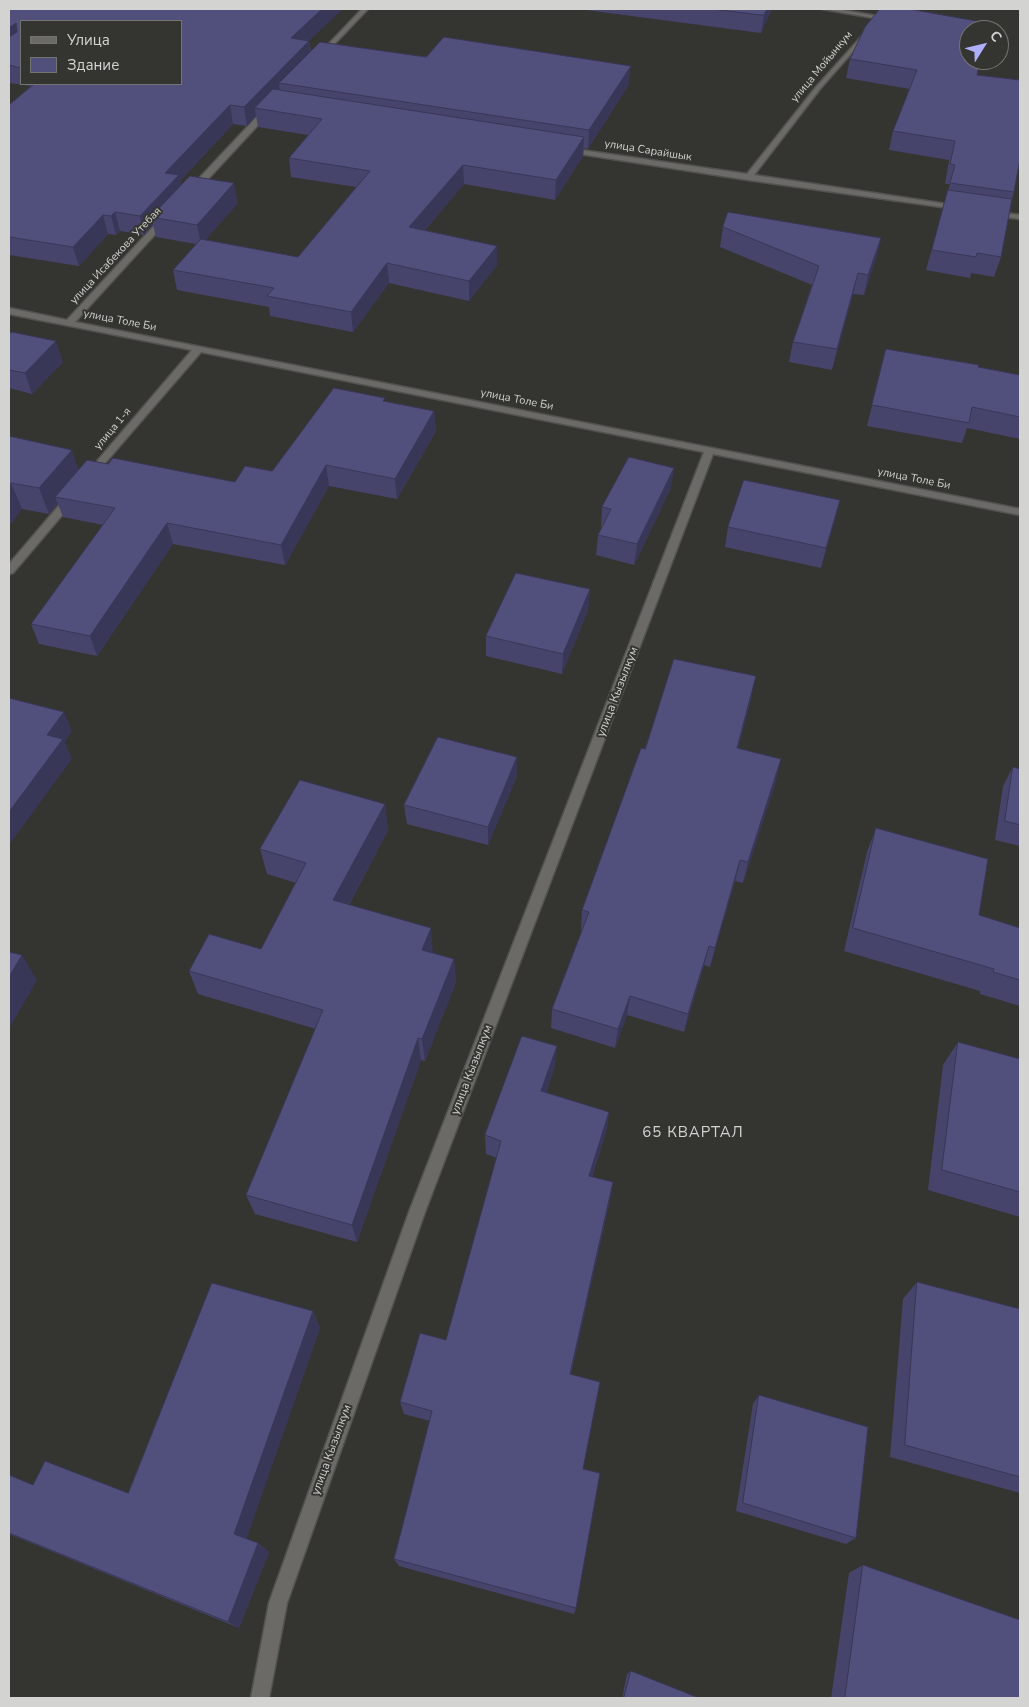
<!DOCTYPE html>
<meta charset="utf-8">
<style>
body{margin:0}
#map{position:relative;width:1029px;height:1707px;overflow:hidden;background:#343430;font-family:"Nunito Sans",sans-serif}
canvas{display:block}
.frame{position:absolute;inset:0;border:10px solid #d3d3d1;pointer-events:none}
.legend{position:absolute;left:20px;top:20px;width:162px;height:65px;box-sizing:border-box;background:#343430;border:1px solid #747470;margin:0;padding:6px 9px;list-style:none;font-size:15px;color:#d3d3d1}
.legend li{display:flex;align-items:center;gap:10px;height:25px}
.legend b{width:25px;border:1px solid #747470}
.north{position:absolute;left:959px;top:20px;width:50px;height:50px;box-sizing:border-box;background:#343430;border:1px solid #747470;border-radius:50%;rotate:54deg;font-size:14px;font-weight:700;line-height:20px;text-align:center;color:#d3d3d1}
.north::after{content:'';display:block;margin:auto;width:18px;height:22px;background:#afaefa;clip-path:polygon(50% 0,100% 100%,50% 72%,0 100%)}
</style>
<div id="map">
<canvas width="1029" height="1707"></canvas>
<div class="frame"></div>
<ul class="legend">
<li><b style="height:6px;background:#6b6a66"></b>Улица</li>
<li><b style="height:14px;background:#514f7c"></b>Здание</li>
</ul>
<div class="north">С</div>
</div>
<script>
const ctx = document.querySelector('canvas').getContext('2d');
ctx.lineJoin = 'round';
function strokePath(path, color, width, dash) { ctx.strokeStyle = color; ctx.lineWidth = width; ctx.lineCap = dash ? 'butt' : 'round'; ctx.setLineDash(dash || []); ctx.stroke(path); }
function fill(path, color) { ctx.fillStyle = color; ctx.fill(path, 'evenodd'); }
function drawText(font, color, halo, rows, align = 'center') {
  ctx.font = font + ' "Nunito Sans",sans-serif'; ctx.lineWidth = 4; ctx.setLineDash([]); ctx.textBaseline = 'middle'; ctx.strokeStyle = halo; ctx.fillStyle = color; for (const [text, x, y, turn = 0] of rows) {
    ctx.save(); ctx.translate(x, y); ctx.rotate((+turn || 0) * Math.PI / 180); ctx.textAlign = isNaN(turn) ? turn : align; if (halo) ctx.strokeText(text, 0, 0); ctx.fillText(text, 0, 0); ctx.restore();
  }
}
const minor = new Path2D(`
 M362,9H368L323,56H319V54Z
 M822,9H836L883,17L880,19Z
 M869,28L872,30L871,31L820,89L754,175L960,206L964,208L963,210L748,180L567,152L563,150L567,148L747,174L816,87Z
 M266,107L273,109L195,193H189V189Z
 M989,211L1020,215V219L989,215Z
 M163,216L170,218L75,322L1020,509V515L713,454L425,1212L287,1603L269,1698H251L269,1603L409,1212L704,452L201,352L93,477H87V473L192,350L9,314V308L67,320Z
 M71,495L75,496V500L13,573L9,574V564L67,496Z`);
const wall = new Path2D(`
 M9,9L309,41L311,51L426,57L629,84L588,149L584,148L583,156L555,200L464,184L425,230L497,246V265L469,301L389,283L353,332L270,316L269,307L177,290L173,270L196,244L156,237L153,225L144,235L120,231L116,235L108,234L79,266L9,255V105L31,86L9,83ZM21,21L181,84H21ZM256,116L258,127L308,135L289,158L291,177L356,187L298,257L205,240L238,203L181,186L180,181L233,124L247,126Z
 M578,9H772L761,33Z
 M850,59L977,75L1014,192L1012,199L1001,257L994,277L971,273L970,278L926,270L950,184H945L949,160L889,150L893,131L910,89L846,78Z
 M723,227L881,238L876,258L864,295L853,294L832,370L789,362L793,342L812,285L720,247Z
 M9,334L63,362L32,394L9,388Z
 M886,349L1020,375V439L967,428L962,443L867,426Z
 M385,401L434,411L436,431L397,499L329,486L285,565L173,544L97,656L39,644L31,624L103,525L63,517L58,504L49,514L22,509L9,526V436L78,470L108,464L235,482L272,471Z
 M671,488L634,565L596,555L598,535L602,527H601L602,507Z
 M840,500L821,568L725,547L728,527Z
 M590,589L588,610L562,674L486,656V636Z
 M751,699L738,748L776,781L743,883L735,881L710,967L704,965L684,1032L627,1015L615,1048L551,1028L552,1009L582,931L581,930L582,910L645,749Z
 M517,757V776L488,845L407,824L404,805Z
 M1013,767L1020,769V846L995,840L1003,786Z
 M385,804L388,830L349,905L433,952V953L454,959L456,982L425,1061L421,1060L357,1242L255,1214L246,1195L316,1029L198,994L189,971L261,949L296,883L267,874L260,849Z
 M876,828L979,915L1020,928V1006L980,994V991L844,951L867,852Z
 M958,1042L1020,1059V1217L928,1190L943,1065Z
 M555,1066L546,1093L609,1112L606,1132L592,1177L613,1182L610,1200L571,1374L583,1469L576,1608L574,1614L399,1566L394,1559L430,1421L404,1414L400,1402L446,1340L497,1158L486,1154L485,1135Z
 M917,1282L1020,1309V1493L890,1457L903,1299Z
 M313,1311L320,1328L246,1539L258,1543L269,1552L239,1628L9,1534V1475L33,1485L128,1493Z
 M759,1395L856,1538L846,1544L736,1511L753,1404Z
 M863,1565L1020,1698H831L849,1573Z
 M631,1671L699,1698H622L627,1674Z`);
const shadedWall = new Path2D(`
 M322,9H343L293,56L291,38Z
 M767,9H772L761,33L764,15Z
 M16,23L21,41L9,49V28Z
 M309,41L311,59L279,83L280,91L255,108L256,116L247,126L244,107Z
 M631,66L629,84L588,149L589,130Z
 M230,105L233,124L180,181L183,194L151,217L153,225L144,235L140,216L165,173Z
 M584,137L583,156L555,200L556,180Z
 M463,165L464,184L411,246L409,227Z
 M234,183L238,203L201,245L197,225Z
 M115,212L120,231L116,235L111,216Z
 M103,215L108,234L79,266L73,247Z
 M881,238L876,258L864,295L868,275Z
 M497,246V265L469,301V281Z
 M387,263L389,283L353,332L351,312Z
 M858,273L853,294L832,370L837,349Z
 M56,341L63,362L32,394L25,373Z
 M434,411L436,431L397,499L395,479Z
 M72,450L81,477L55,497L58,504L49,514L39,488Z
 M326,465L329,486L285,565L281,545Z
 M674,468L671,488L634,565L637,544Z
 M11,483L22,509L9,526V486Z
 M840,500L835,521L821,568L826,548Z
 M167,523L173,544L97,656L90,636Z
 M590,589L588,610L562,674L563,654Z
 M756,676L751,699L732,770L737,748Z
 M64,712L72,731L65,742L72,759L9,845V812L47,735Z
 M517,757V776L488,845V827Z
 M781,759L776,781L743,883L748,862Z
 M385,804L388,830L338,925L333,900Z
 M740,860L735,881L710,967L715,948Z
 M431,928L433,952L425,973L422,950Z
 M709,946L704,965L684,1032L688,1014Z
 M22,955L37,980L9,1029V977Z
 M454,959L456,982L425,1061L422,1039Z
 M630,996L627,1015L615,1048L618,1029Z
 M418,1038L421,1060L357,1242L352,1225Z
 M557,1046L555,1066L540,1111L541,1091Z
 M609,1112L606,1132L586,1194L589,1176Z
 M613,1182L610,1200L568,1387L570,1374Z
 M313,1311L320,1328L245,1543L234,1534Z
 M258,1543L269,1552L239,1628L228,1622Z`);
const building = new Path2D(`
 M9,9H322L291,38L309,41L244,107L230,105L165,173L179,175L140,216L115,212L111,216L103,215L73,247L9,237V105L34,84H181V21H21V68L9,65V37L17,32L16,23L9,28Z
 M712,9H767L764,15Z
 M880,9H909L988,23L986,30H969V60H980L977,75L1020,80V159L1014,192L950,183L955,165L950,164L955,141L893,131L917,70L850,59L865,27Z
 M444,37L631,66L589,130L279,83L320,42L426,57Z
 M273,89L584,137L556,180L463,165L409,227L497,246L469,281L387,263L351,312L267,296L274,288L173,270L201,239L298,257L370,171L289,158L322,119L255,108Z
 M190,176L234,183L197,225L151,217Z
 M948,190L1012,199L1001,257L977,253L976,257L932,250Z
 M728,212L881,238L868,275L858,273L837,349L793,342L819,266L723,227Z
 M12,332L56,341L25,373L9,370V334Z
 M886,349L979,365L978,367L1020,375V417L972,407L969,423L872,405Z
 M334,388L385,398L383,401L434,411L395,479L326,465L281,545L167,523L90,636L31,624L115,508L55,497L87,460L108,464L113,458L235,482L245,466L272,471Z
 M9,436L72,450L39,488L11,483L9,486Z
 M629,457L674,468L637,544L598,535L611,509L602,507Z
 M744,480L840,500L826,548L728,527Z
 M516,573L590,589L563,654L486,636Z
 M674,659L756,676L737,748L781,759L748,862L740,860L715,948L709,946L688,1014L630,996L618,1029L552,1009L589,912L582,910L641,748L645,749Z
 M9,698L64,712L47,735L63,739L9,812Z
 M438,737L517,757L488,827L404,805Z
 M1013,767L1020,769V825L1005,821Z
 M300,780L385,804L333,900L431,928L422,950L454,959L422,1039L418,1038L352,1225L246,1195L323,1010L189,971L209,934L261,949L306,863L260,849Z
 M876,828L988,859L979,915L1020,928V980L993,972L994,969L853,928Z
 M9,952L22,955L9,977Z
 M522,1036L557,1046L541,1091L609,1112L589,1176L613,1182L570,1374L600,1382L583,1469L600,1473L576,1608L394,1559L432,1411L400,1402L420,1333L446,1340L501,1141L485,1135Z
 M958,1042L1020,1059V1192L942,1170Z
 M917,1282L1020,1309V1477L905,1445Z
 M212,1283L313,1311L234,1534L258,1543L228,1622L9,1533V1475L33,1485L45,1461L128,1493Z
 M759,1395L868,1427L856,1538L743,1503Z
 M863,1565L1020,1620V1698H845Z
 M631,1671L699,1698H624Z`);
const farStreetnames = [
 ["улица Мойынкум",822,67,-50],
 ["улица Сарайшык",648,151,9],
 ["улица Исабекова Утебая",116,256,-47],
 ["улица Толе Би",120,321,11],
 ["улица Толе Би",517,400,11],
 ["улица 1-я",113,429,-50],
 ["улица Толе Би",914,479,11]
];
const streetNames = [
 ["улица Кызылкум",618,692,-69],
 ["улица Кызылкум",472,1070,-69],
 ["улица Кызылкум",332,1450,-70]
];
const quarterNames = [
 ["65 КВАРТАЛ",693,1133]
];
strokePath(minor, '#535250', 3);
fill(minor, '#6b6a66');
fill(wall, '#46446b');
fill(shadedWall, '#393757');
fill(building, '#514f7c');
strokePath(building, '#393757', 1);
drawText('11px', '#d3d3d1', '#343430', farStreetnames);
drawText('12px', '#d3d3d1', '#343430', streetNames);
ctx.letterSpacing = '1px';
drawText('15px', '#d3d3d1', '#343430', quarterNames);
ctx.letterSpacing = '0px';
</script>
